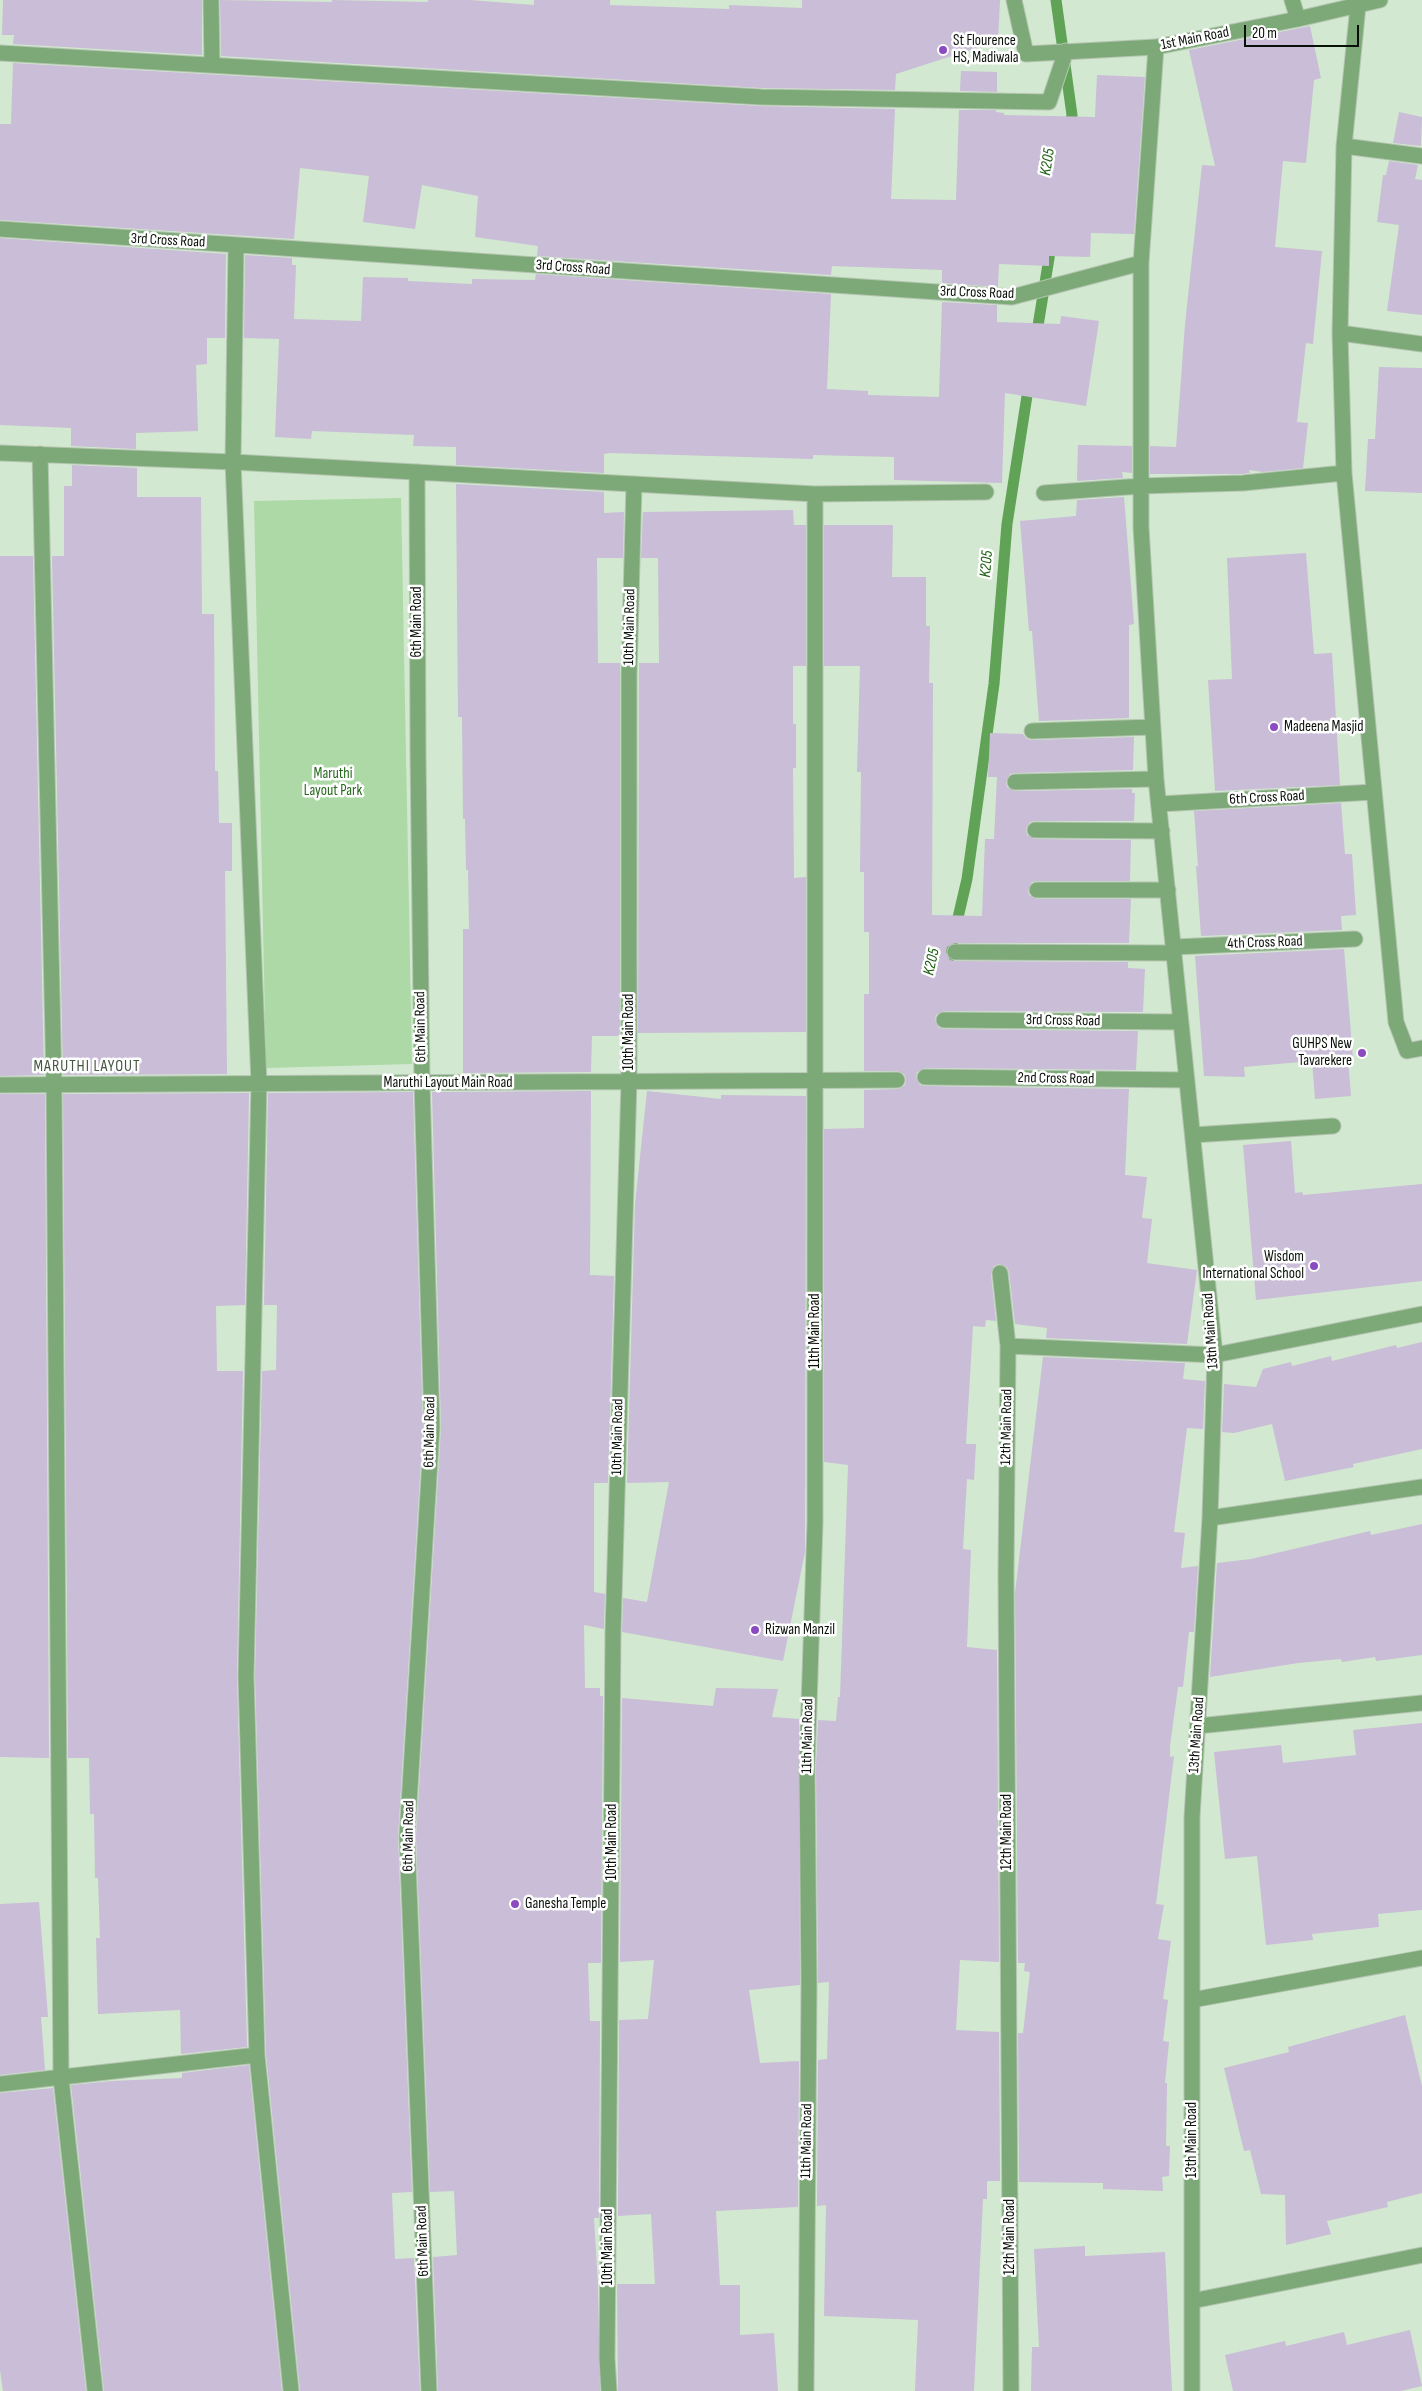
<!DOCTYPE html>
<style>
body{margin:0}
#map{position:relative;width:1422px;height:2391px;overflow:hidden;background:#d3e8d0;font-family:"Sofia Sans Condensed",sans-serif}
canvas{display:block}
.scale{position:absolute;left:1244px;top:25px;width:115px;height:22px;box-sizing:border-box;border:2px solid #091008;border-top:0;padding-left:6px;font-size:15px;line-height:18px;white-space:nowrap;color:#091008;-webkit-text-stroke:4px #fff;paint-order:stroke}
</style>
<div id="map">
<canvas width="1422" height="2391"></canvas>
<div class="scale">20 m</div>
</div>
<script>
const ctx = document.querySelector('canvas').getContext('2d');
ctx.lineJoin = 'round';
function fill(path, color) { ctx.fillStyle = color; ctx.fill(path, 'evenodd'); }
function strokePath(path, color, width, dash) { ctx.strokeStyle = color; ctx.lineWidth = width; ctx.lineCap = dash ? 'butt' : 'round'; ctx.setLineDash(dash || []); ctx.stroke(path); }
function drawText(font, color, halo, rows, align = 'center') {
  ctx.font = font + ' "Sofia Sans Condensed",sans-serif'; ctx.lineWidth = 5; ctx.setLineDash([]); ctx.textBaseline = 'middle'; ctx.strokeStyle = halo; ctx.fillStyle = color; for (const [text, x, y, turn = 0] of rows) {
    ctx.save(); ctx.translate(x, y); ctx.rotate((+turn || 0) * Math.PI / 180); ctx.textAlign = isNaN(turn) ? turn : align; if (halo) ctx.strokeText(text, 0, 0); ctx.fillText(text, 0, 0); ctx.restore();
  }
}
const green = new Path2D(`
 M401,498L412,1064L266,1068L254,501Z`);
const stream = new Path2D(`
 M1056,0L1072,115L1069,130
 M1036,338L1050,252
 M945,973L967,879L994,684L1007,524L1029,383`);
const building = new Path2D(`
 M3,0H202V55L13,44L14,35H2Z
 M220,0L332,2V0L428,2V0H470L534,5V0H610V5L729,9V5L802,8V0H1000L998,41L896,74L895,90L761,88L221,56Z
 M1310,26L1321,78L1314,80L1306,163L1283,161L1275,247L1322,251L1313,344L1306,343L1297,422L1308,423L1303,468L1263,472L1249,470L1250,473L1242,474H1150V446L1176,447L1185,324L1202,165L1215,166L1189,50Z
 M13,63L760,106L895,109L891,199L956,200L959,110H996V112L1004,113V115L1095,117L1097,75L1145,77L1134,234L1091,233L1090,257L1049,256V266L999,264L998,287L942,283V270L832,266L831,275L537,256L538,246L475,237L478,196L422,185L415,229L363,222L369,176L300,168L294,239L0,220V124H11Z
 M961,71L997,72V92L960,91Z
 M1399,112L1422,117L1421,146L1393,143Z
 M1389,161L1418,165L1415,179L1422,180V315L1387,311L1399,225L1377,222L1383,175H1386Z
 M0,238L226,254L225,338H207V364L196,365L198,431L136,433V449L71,446V428L0,425Z
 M245,255L292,258V265H296L294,319L361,321L363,277L408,278V281L472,284V279L535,280L536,274L831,294L827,389L868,391V395L939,397L942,302L997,305V322L1060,324L1061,316L1099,321L1086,406L1005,393L1002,483L894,480V457L813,455V459L610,453L604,454V473L456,465V447L413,446L414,435L312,431L311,439L275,437L279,339L244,338Z
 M1379,367L1422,368V493L1365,491L1368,439H1375Z
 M1078,445L1132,446V473L1122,472L1123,478L1077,481Z
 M72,465L137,468V497H201L202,614H214L215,771H218L219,823H232V871H225L227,1074L63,1075L52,556H64V486H72Z
 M456,484L604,492V513L624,512L623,558H597L598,663H620V1033L618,1036H592L591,1072L463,1073V929H469L468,870H466L465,819H463L462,717H458Z
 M1124,497L1134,624L1129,625V718L1039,721L1032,631H1029L1020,521L1076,516L1077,500Z
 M793,510L794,525H806V666H793V724H796V768H793L794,878L806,877V1032L638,1033L639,663H659L658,558H641L643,512Z
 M824,525H893L892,577H926V626H930L929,683H933L932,915L982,916L985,839H994L997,777H988L990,733L1023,734L1027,739L1032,740L1134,737L1133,770L1015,773L1010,774L1006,782L1007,787L1015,791L1132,789V793H1135L1134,821H1035L1030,822L1026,829L1027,835L1035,839L1131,840L1130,881H1037L1032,882L1028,890L1029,895L1037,899H1131L1129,943H955L947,947L946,952L950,960L955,961L1128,962V968L1145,969L1143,1012L944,1011L936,1015L935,1020L939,1028L944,1029L1138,1031L1136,1070L925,1068L917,1072L916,1077L920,1085L925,1086L1129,1089L1125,1175L1147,1177L1142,1218L1152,1219L1147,1263L1197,1270L1187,1344L1046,1338L1047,1328L1015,1324L1009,1272L1007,1267L999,1264L994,1266L991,1274L996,1321L986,1320L985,1327L973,1326L966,1444H976L974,1480L967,1479L963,1549L971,1550L967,1647L997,1650L999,1962L960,1960L956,2030L999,2032L1000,2181H987V2199H983L974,2391H915L918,2320L824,2316L826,2205L817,2206L818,2060L827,2059L829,1982L818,1983L816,1766L818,1720L836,1721L838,1697H840L848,1465L824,1462V1129L864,1128V1090L898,1089L905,1085L906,1080L905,1075L897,1071H864V994H869V932H864V872H860L861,772H857L860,666H824Z
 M1306,553L1314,654L1332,653L1340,785L1215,791L1208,680L1232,679L1227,558Z
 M0,556H33L44,1075L0,1076Z
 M1341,803L1345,854H1352L1356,915L1341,916L1342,930L1201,936L1196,866H1198L1194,811Z
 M1344,949L1353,1058H1348L1351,1096L1315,1099L1312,1061L1244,1067L1245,1077L1204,1076L1195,956Z
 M591,1091L590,1275L614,1276L608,1483H594V1592L605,1594L604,1629L584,1625L585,1688H600V1696H603L601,1963H588L590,2021H600L599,2218H594L598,2284L600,2391H438L433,2257L457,2255L454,2191L430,2192L416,1837L441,1428L432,1092Z
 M647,1091L721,1099V1095L806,1096L805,1552L783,1661L622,1632L623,1598L647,1602L669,1482L627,1483L635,1204Z
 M413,1092L423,1427L398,1837L412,2192L392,2193L395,2259L414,2258L420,2391H300L266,2054L255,1676L262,1371L276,1370L277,1305H264L268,1093Z
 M249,1093L245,1305L216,1306L217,1371H243L237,1676L247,2047L181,2054L180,2010L98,2014L96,1938H100L98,1878H95L94,1814H90L89,1758H68L63,1094Z
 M0,1094H45L49,1758L0,1757Z
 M1291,1141L1295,1193L1302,1192L1303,1195L1422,1184V1281L1256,1300L1243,1145Z
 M1422,1342V1449L1353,1464L1354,1467L1285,1481L1272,1424L1234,1433L1222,1432L1224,1384L1256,1387L1263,1369L1291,1362L1292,1366L1331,1356L1332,1361L1396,1345L1397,1348Z
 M1043,1357L1185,1363L1183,1379L1205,1381L1203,1429L1187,1428L1174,1532L1185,1533L1181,1568L1198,1566L1194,1632H1189L1183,1687H1178L1170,1746V1757L1174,1756L1156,1904L1164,1905L1158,1939L1171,1941L1163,1999L1168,2000L1163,2041L1169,2042L1165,2083H1167L1166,2146H1170L1169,2176L1162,2177L1163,2191L1103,2189V2183L1019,2182L1018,2033H1023L1030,1972L1024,1971L1025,1963H1018L1015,1593Z
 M1422,1524V1655L1376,1661L1375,1657L1342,1662L1341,1659L1298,1663L1210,1677L1217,1563L1251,1559L1370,1531L1371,1535Z
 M716,1688L778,1689L772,1717L799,1719L800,1985L749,1990L760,2063L799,2061L798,2207L716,2211L720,2285H740V2335L774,2333L778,2391H618L617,2284H655L651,2214L618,2216L619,2020L648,2019L654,1960L620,1962L622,1698L713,1706Z
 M1422,1723V1910L1378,1914L1379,1927L1312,1934L1313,1940L1266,1945L1257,1856L1225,1859L1214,1752L1281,1745L1283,1763L1356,1755L1353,1730Z
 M39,1902L48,2017H41L45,2070L0,2075V1904Z
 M1405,2015L1422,2086V2193L1387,2202L1388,2207L1327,2221L1331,2234L1286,2245L1285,2195L1261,2194L1250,2150L1244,2151L1224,2068L1289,2052L1288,2047Z
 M249,2065L282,2391H104L71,2085L112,2081L182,2078V2073Z
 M53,2088L86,2391H3L0,2370V2093Z
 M1085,2246V2256L1165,2252L1172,2391H1031L1032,2347H1039L1034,2249Z
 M1410,2330L1422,2386L1401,2391H1233L1225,2355L1285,2341L1286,2346L1344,2332L1347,2345Z`);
const minor = new Path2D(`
 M211,0L212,65
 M1014,0L1026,54L1156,47L1298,19L1380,0
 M1292,0L1298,19
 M1358,6L1344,146L1340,333L1344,473L1396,1022L1407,1051L1422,1048
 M1156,47L1141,263V527L1156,779L1215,1355L1210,1518L1192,1817V2391
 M0,53L761,97L1049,102L1066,51
 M1344,146L1422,156
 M0,229L1012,297L1141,263
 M236,245L233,462L259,1083L246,1676L257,2055L291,2391
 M1340,333L1422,344
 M0,453L233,462L815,494L986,492
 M40,454L54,1085L61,2078L95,2391
 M417,472L418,753L422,1083L432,1427L407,1837L429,2391
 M1044,493L1141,486L1243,483L1344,473
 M1032,731L1153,727
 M1015,782L1156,779
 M1159,804L1374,792
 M1035,830L1162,831
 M1037,890H1168
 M1174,947L1355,939
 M955,952L1174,953
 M944,1020L1181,1022
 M925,1077L1187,1080
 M0,1085L897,1080
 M1193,1135L1333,1126
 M1000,1273L1008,1346L1006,1574L1011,2391
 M1008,1346L1215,1355L1422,1314
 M1210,1518L1422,1487
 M1198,1726L1422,1703
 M1192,2000L1422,1958
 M0,2084L257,2055
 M1192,2301L1422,2255
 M609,2391L607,2358L613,1632L629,1081V676L634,484
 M806,2391L809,1984L807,1766L815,1523V494`);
const markers = [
 [943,50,5,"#8b4abf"],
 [1274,727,5,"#8b4abf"],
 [1362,1053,5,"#8b4abf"],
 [1314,1266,5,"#8b4abf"],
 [755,1630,5,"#8b4abf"],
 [515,1904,5,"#8b4abf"]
];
const streetNames = [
 ["1st Main Road",1195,39,-11],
 ["3rd Cross Road",168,241,3],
 ["3rd Cross Road",573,268,4],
 ["3rd Cross Road",977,293,2],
 ["6th Main Road",417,622,-90],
 ["10th Main Road",630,627,-89],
 ["6th Cross Road",1267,798,-3],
 ["4th Cross Road",1265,943,-2],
 ["3rd Cross Road",1063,1021,1],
 ["6th Main Road",421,1027,-91],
 ["10th Main Road",629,1032,-90],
 ["2nd Cross Road",1056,1079,1],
 ["Maruthi Layout Main Road",448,1083],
 ["11th Main Road",815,1331,-90],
 ["13th Main Road",1211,1331,-94],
 ["12th Main Road",1007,1427,-89],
 ["6th Main Road",430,1432,-89],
 ["10th Main Road",618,1437,-89],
 ["13th Main Road",1197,1735,-86],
 ["11th Main Road",808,1736,-89],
 ["12th Main Road",1007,1832,-90],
 ["6th Main Road",409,1836,-89],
 ["10th Main Road",612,1842,-90],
 ["13th Main Road",1192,2140,-90],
 ["11th Main Road",807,2141,-89],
 ["12th Main Road",1010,2237,-90],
 ["6th Main Road",423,2241,-92],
 ["10th Main Road",608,2247,-90]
];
const poiNames = [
 ["St Flourence",953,41],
 ["HS, Madiwala",953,58],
 ["Madeena Masjid",1284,727],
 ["GUHPS New",1352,1044,"right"],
 ["Tavarekere",1352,1061,"right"],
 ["Wisdom",1304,1257,"right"],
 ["International School",1304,1274,"right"],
 ["Rizwan Manzil",765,1630],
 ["Ganesha Temple",525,1904]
];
const parkNames = [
 ["Maruthi",333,774],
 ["Layout Park",333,791]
];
const waterNames = [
 ["K205",1048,162,-81],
 ["K205",987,564,-85],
 ["K205",932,962,-78]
];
const neighbourhoodNames = [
 ["MARUTHI LAYOUT",87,1067]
];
fill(green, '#acd9a5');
strokePath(stream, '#60a356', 11);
fill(building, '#c9bdd7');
strokePath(minor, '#b3c5b0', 17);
strokePath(minor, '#7da877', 15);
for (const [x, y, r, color] of markers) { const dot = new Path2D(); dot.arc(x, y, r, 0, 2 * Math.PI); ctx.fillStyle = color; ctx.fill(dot); strokePath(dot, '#fff', 2); }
drawText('15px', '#091008', '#fff', streetNames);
drawText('15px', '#091008', '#fff', poiNames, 'left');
drawText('15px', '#27681d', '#fff', parkNames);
drawText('italic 16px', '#1b5d0f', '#fff', waterNames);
ctx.letterSpacing = '1px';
drawText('16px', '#445541', '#fff', neighbourhoodNames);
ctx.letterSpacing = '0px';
</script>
